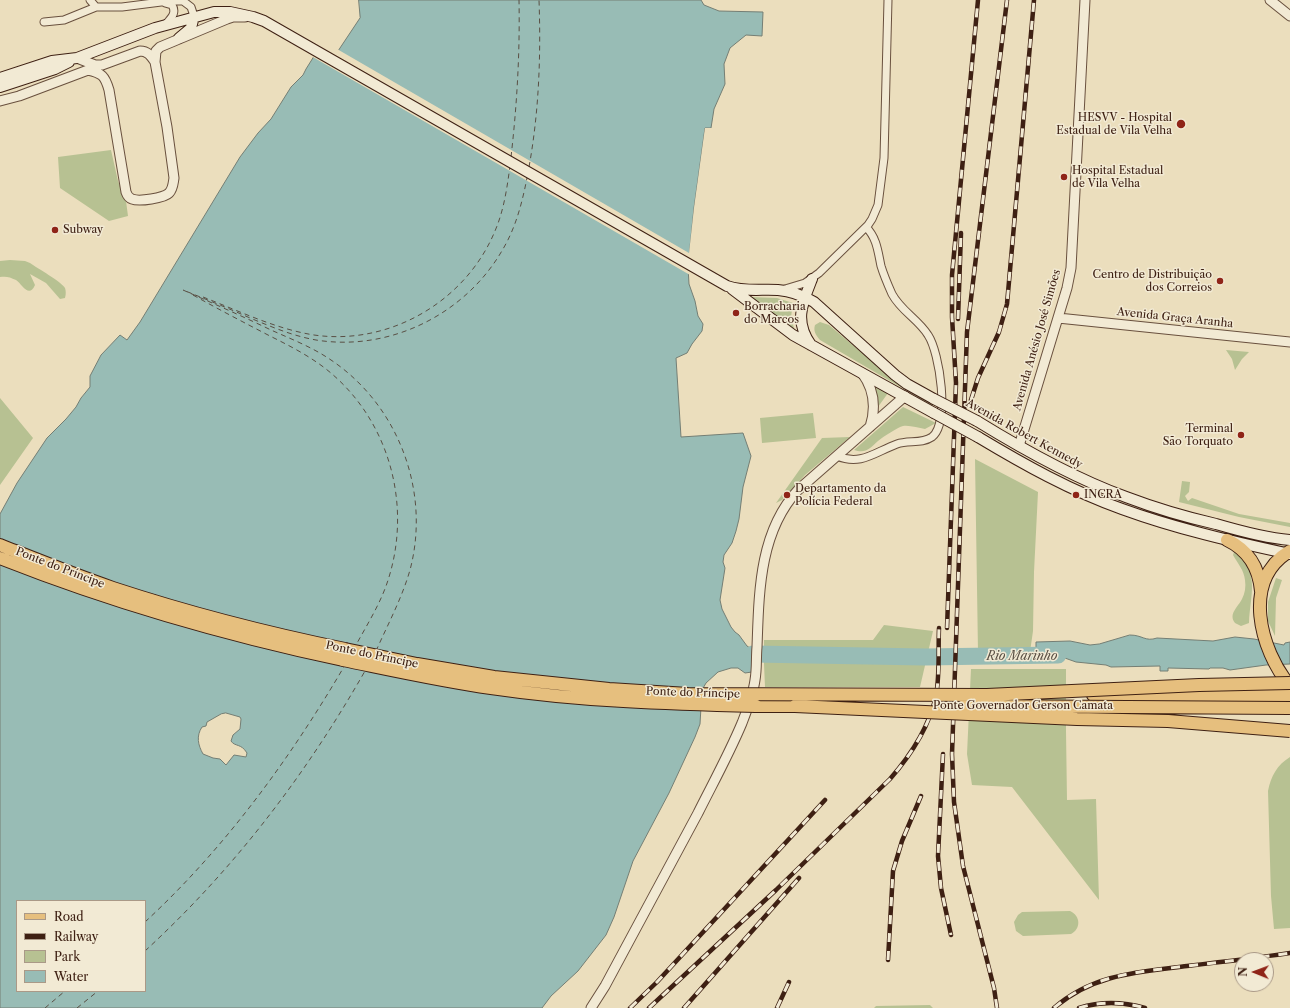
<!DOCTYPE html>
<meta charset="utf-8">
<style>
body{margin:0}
#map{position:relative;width:1290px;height:1008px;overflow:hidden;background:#ebdebd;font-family:"Libre Caslon Text",serif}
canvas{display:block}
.legend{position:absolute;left:16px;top:900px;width:130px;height:92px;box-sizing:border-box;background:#f2ead4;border:1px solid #aa9987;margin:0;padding:5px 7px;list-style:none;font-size:12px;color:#3e2013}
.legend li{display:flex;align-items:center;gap:8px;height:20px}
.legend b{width:20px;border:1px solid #aa9987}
.north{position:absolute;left:1234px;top:952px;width:40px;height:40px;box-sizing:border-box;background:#f2ead4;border:1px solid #aa9987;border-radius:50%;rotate:271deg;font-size:11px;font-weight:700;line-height:16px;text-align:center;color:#3e2013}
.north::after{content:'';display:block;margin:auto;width:14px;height:18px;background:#8f2418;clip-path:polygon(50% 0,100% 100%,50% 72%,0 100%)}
</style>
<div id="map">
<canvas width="1290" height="1008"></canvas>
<ul class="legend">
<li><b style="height:5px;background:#e6bf7e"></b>Road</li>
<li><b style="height:5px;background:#3e2013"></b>Railway</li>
<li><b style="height:11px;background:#b7c192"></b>Park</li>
<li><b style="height:11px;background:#98bcb5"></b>Water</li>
</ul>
<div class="north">N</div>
</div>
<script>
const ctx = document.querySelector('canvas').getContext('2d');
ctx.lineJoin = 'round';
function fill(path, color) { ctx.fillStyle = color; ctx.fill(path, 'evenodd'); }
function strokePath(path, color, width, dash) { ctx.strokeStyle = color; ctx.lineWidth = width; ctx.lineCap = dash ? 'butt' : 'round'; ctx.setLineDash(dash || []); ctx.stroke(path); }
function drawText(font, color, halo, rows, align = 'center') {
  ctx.font = font + ' "Libre Caslon Text",serif'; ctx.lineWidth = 3; ctx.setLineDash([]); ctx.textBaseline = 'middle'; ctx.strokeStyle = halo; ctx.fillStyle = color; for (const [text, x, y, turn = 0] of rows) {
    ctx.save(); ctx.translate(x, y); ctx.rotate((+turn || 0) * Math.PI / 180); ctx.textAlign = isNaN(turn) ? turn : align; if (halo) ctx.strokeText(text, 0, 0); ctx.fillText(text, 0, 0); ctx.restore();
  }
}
const green = new Path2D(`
 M111,150L118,181L126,201L128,216L109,221L60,188L58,157Z
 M10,260L25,261L30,263C37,268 62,282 65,288C66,291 66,294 65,298L60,299L46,283L30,274L35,285C29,299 22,284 16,280C10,277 6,276 0,277V261Z
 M749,297L777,298L793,303L791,317L795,332L775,315Z
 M820,322L829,325C862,353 895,382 933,404V406L820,340C816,335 813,331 815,325Z
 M1226,350L1249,352L1242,359L1235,370L1232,359Z
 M874,384L888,393L878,407Z
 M0,398L33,438L0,485Z
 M903,407L936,423L925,429C918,428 910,425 903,426C898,427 883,437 878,441C870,448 866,454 854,450Z
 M813,413L816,438L762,443L760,418Z
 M850,437L805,475L782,500L776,503L822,438Z
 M975,459L1038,492L1034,572L1033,631L1030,652H978Z
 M1182,481L1190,482L1189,492L1185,496L1188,501L1192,498L1239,514L1290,523V527L1239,517L1179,502Z
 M1234,552C1261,572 1250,595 1249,623L1241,626L1235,623C1228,614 1238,607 1242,599C1245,593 1246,587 1245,580C1244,570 1238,564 1233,555Z
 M1276,578L1282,580L1276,598L1275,636L1268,621V602Z
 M884,625L933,631L920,687H765L764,664V640H873Z
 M971,669H1066V731L1067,800L1096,799L1099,900L1012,787L972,785L967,754Z
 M1290,757V928L1274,929L1271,896L1268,791C1271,776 1277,765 1290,757Z
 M1070,911C1081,916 1081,929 1071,934L1023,936L1016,931L1014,922L1018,915L1022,912Z
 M930,1005L933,1008H874L876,1006Z`);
const water = new Path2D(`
 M359,0H701L704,5L719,11L763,12L762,36L746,35L730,48L724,64L725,84L714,109L711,128H705L694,208L688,267L689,284L695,301L698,316L703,324L702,331L692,344L687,353L676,358L681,437L743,433L751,456L743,487L739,519L736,531L732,543L724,555L723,562L725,568L720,600L722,609L731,627L735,632L739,635L747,646L753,650L752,672L745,673L738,668H731L718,672L706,683L702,690L700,724L695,737L669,793L633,861L614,917L606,935L578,971L551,996L542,1008H0V514L17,483L47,438L66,419L76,407L81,398L90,387V376L101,355L120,335L127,340L140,322L240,157L258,133L271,119L291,87L303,75L306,69L316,53L336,54L360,18ZM226,713L240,717L241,719L240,729L233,735L231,741C235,747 241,743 247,753L246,757L234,755L226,765L220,759L213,758L203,754C198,745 196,736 202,727L206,726L207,722L221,714ZM17,901H145V991H17Z
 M1130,635C1143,635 1145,642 1157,638L1213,641L1235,637L1254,639L1284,645L1285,643L1290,642V664L1266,665L1230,670L1223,668H1210L1209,669L1168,668V671H1160V666L1111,667L1106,665L1076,662L1062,657L1036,658V642L1070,641L1090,645L1099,644Z`);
const pier = new Path2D(`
 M337,49L689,253L694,208L705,128H711V130H707L696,208L690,275L311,56L316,51L335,52Z`);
const river = new Path2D(`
 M753,654L925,657L1058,655`);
const ferry = new Path2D(`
 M511,157C517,105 520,52 519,0
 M529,167C539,112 541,55 539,0
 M193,295C218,309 243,322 268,335C288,345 308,355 326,369C388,418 412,502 389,577C382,601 368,623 356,645
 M203,297C239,311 276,329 314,335C390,346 466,301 495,231C504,210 507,188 510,166
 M376,651C388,624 402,598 410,570C431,491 398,405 331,360C312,347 291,339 271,330C242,316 212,303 183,290C205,299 228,308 250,318C272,327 293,336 316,340C390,352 466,314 503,249C516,227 522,203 527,178
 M145,922C225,848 290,759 345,665
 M145,951C234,869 305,776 365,671
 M45,1008L65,991
 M77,1008L98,991`);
const minor = new Path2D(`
 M90,0L96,7
 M165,3L172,5C177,13 171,18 166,24
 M44,22L64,20L96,7H122L169,1H183L191,7L194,16
 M785,289L805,283L819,273L868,225L872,219L878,205L884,158L888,0
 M837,456C861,466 875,452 897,444C908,440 922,444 932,437C950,423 940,353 928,335C918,319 901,311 892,294C888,285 884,276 881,266C878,252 877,238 866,227`);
const tertiary = new Path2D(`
 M1270,0L1290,16
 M77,58L95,65H102L140,51C148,51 151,56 155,62
 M0,101L19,96L88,70C102,73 105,76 109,90L126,192C127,195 129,198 132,199C139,202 164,198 169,193C173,189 173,184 174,178L167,127L155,62L156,51L160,47L227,19L233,17H245
 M1058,318L1290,342
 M862,373C874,389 876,408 870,427
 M1019,446L1067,288L1071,268L1085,0
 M591,1008L605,986C636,928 667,870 698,813C713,783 729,754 742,723C747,710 753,695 755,680C757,669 756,658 757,647C759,593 759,532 798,490L905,396`);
const secondary = new Path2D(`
 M179,38L191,28L194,16
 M0,78L52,61L77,58L155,28L214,12H230L253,17L264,21L727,286C743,292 761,289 778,290C791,291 802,295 814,302L895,375L907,384L934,399
 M0,87L55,69L69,62
 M732,289L793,335L934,413
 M811,345C794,321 802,304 812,279
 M977,421C1024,450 1074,478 1126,497C1155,508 1185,517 1216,524C1240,531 1265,538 1290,540
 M978,437C1023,464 1071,491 1122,509C1177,529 1233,542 1290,554`);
const primary = new Path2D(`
 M1227,540C1248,550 1259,568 1261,591
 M0,545C38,560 75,575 113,588C189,613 267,633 345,649
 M1290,551C1241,580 1260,650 1290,686
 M0,558C111,602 226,635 343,660
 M1093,695L1290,696
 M756,706H795`);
const rail = new Path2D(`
 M958,319L961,233
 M971,400L978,378L999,332L1007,304L1034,0
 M947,628L956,383L952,317V275L978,0
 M943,754L938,856L941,888L951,935
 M888,960L893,871L902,841L921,796
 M630,1008L657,982L825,800
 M649,1008L776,890L890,779C911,755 929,727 936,696C940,674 938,650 939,628
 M684,1008L799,878
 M777,1008L789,982
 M997,1008L994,988L963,866L954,802L952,754L967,332L1007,0
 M1054,1008C1093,974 1138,972 1187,966C1222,962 1256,958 1290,953
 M1079,1008C1101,1001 1124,1002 1145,1008`);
const secondaryBridge = new Path2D(`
 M934,399L977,421
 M934,413L978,437`);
const primaryBridge = new Path2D(`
 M345,649L417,664L494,677L609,689L688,694L987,695L1199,685L1290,683
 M343,660C392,670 441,681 491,688C579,701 668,704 756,706
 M795,706L1077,719L1168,721L1290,731
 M964,706L1290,708`);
const markers = [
 [1181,124,5,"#8f2418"],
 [1064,177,4,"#8f2418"],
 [55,230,4,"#8f2418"],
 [1220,281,4,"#8f2418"],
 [736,313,4,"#8f2418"],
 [1241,435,4,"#8f2418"],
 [787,495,4,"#8f2418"],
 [1076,495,4,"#8f2418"]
];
const poiNames = [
 ["HESVV - Hospital",1172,118,"right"],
 ["Estadual de Vila Velha",1172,131,"right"],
 ["Hospital Estadual",1072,171],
 ["de Vila Velha",1072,184],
 ["Subway",63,230],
 ["Centro de Distribuição",1212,275,"right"],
 ["dos Correios",1212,288,"right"],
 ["Borracharia",744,307],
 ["do Marcos",744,320],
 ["Terminal",1233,429,"right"],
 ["São Torquato",1233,442,"right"],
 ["Departamento da",795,489],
 ["Polícia Federal",795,502],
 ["INCRA",1084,495]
];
const streetNames = [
 ["Avenida Graça Aranha",1175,318,6],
 ["Avenida Anésio José Simões",1037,340,-74],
 ["Avenida Robert Kennedy",1024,434,29],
 ["Ponte do Príncipe",60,568,21],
 ["Ponte do Príncipe",372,655,12],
 ["Ponte do Príncipe",693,693,2],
 ["Ponte Governador Gerson Camata",1023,706]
];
const waterNames = [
 ["Rio Marinho",1022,657]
];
fill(green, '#b7c192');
fill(water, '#98bcb5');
strokePath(water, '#747e74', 1);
fill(pier, '#ebdebd');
strokePath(river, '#98bcb5', 17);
strokePath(ferry, '#594f44', 1, [5, 4]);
strokePath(minor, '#69503e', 9);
strokePath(tertiary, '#69503e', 11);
strokePath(secondary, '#3e2013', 12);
strokePath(primary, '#3e2013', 14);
strokePath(minor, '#f2ead4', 7);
strokePath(tertiary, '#f2ead4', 9);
strokePath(secondary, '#f2ead4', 10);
strokePath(primary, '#e6bf7e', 12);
strokePath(rail, '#3e2013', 4.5);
strokePath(rail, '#f2ead4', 3, [9]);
strokePath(secondaryBridge, '#3e2013', 12, []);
strokePath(primaryBridge, '#3e2013', 14, []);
strokePath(secondaryBridge, '#f2ead4', 10);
strokePath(primaryBridge, '#e6bf7e', 12);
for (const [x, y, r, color] of markers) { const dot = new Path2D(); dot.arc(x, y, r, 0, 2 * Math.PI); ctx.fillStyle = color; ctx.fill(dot); strokePath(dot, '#f2ead4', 1.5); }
drawText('11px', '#3e2013', '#f2ead4', poiNames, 'left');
drawText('11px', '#3e2013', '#f2ead4', streetNames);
drawText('italic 12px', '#594f44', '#f2ead4', waterNames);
</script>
